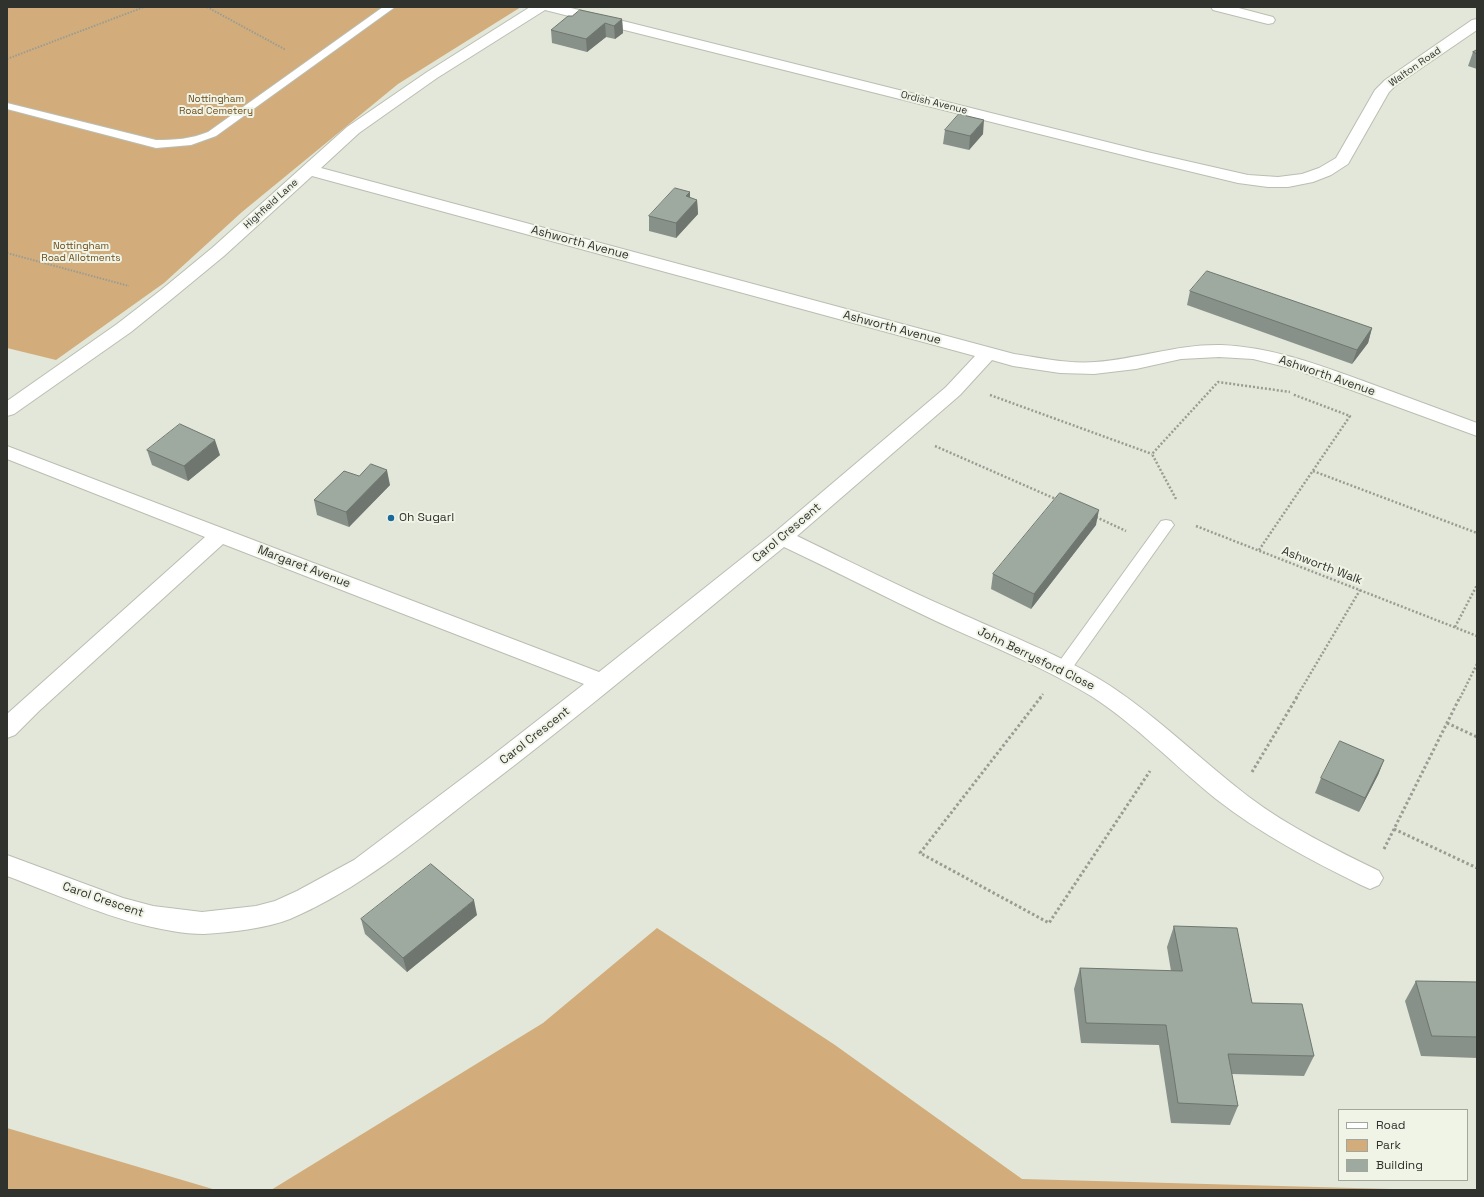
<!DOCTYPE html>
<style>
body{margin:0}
#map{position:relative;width:1484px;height:1197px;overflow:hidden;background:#e2e7d9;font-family:"Space Grotesk",sans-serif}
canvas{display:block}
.frame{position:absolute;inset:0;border:8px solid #30322d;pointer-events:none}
.legend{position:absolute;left:1338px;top:1109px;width:130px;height:72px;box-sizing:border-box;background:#f0f4e7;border:1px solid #a3a69d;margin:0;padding:5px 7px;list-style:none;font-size:12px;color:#30322d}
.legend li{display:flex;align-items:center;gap:8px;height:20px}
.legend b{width:20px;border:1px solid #a3a69d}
</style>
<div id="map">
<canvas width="1484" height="1197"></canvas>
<div class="frame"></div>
<ul class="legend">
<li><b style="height:5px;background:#fff"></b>Road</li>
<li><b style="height:11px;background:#d2ad7b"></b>Park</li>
<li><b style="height:11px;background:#9ea99f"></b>Building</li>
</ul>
</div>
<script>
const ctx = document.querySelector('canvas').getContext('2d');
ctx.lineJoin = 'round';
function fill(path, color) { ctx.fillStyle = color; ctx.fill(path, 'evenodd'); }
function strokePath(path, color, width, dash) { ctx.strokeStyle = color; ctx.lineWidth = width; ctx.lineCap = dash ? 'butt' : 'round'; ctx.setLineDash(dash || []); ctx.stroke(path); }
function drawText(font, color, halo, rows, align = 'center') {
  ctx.font = font + ' "Space Grotesk",sans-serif'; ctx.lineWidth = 4; ctx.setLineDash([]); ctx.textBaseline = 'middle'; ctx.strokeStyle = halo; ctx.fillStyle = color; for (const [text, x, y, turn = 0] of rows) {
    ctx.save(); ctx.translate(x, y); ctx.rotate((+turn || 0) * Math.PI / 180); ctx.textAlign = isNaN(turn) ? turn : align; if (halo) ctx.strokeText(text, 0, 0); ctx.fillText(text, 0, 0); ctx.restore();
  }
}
const green = new Path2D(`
 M7,7H521L398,84L242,212L164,283L56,360L7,348Z
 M657,928L835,1045L1022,1179L1428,1190H271L543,1023Z
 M7,1128L216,1190H7Z`);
const pathFar2 = new Path2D(`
 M207,7L286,50
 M7,59L144,7
 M7,253L129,286`);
const pathFar1 = new Path2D(`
 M990,395L1152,454
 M935,446L1058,500
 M1313,471L1477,533
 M1176,499L1152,454L1218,382L1290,392
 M1096,517L1126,531
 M1196,526L1477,636
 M1259,550L1350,416L1292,394
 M1455,627L1477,585
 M1040,698L1043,694
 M1296,698L1360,590
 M1460,698L1477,664`);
const path = new Path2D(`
 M1041,697L920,853L1049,923L1150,771
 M1447,723L1477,737
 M1252,772L1297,697
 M1394,829L1477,868
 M1384,849L1460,697`);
const service = new Path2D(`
 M383,7H395L216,136L191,145L156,148L7,109V103L156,140C175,140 191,139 208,132Z
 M1166,520L1171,521L1174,525L1171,529L1068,674L1062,676L1056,674L1054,670L1056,666L1161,521Z`);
const minor = new Path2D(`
 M530,7H567L1147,152L1248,175L1278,177L1302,174L1319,168L1336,158L1375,90L1385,80L1472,20L1477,19V30L1395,86L1389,92L1348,164L1331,175L1313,182L1288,187H1268L1238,183L1147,161L545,10L437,78L359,133L321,168L1014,354C1041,358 1068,364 1095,362C1137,359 1178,344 1221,345C1272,347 1319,365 1366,382C1403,396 1440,409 1477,423V436L1294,369L1253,359L1219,357L1181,359L1136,369L1094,374L1060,373L1013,366L992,360L960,395L797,536C849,561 900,587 953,610C1005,634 1060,654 1109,685C1159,718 1202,761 1249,797C1289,827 1334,849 1379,871L1383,878L1379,885L1370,889L1361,885C1310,860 1261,834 1216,799C1174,765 1136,725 1091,696C1042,666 988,645 936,621C885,597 835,571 784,547C681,631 579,717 473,797C415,842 358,890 290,919C264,929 232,932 204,934C194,934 182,933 172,931C115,922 61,896 7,876V855L123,898L153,906L202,912L256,906L275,901L297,891L354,860L484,762L584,684L223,544L39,711L15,735L7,738V714L205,537L7,459V446L599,672L775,532L946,387L975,356L312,176L224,256L173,298L131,332L14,414L7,416V401L117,324L161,290L212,248L347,127L427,72Z
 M1211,7H1235L1273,17L1275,20L1273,23L1268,24L1213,10Z`);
const wall = new Path2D(`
 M622,19L623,33L615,39L606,37L587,52L552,43L551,30Z
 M1477,50V69L1468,66L1473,52Z
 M945,130L983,134L969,150L943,144Z
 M690,192V198L697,200L698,214L676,238L649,231V216Z
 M1190,291L1372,328L1368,343L1352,364L1187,305Z
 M147,450L220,455L188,481L152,465Z
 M359,476L390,485L349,527L317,515L314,500Z
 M1096,525L1031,609L991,589L993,574Z
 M1384,760L1378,775L1359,812L1315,793L1321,778Z
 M477,915L407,972L365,934L361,919Z
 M1174,926L1252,1003L1314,1056L1304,1076L1232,1074L1238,1106L1230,1125L1171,1123L1159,1045L1081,1043L1074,989L1080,968L1171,971L1167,947Z
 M1416,981L1477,982V1058L1421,1056L1405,1001Z`);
const shadedWall = new Path2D(`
 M622,19L623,33L615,39L614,26Z
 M605,23L606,37L587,52L586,39Z
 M984,120L983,134L969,150L970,136Z
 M690,192V206L686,196Z
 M697,200L698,214L676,238V223Z
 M1372,328L1368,343L1352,364L1357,350Z
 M215,440L220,455L188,481L184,466Z
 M387,470L390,485L349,527L346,512Z
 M1099,510L1096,525L1031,609L1034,594Z
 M1384,760L1378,775L1359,812L1365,798Z
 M474,900L477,915L407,972L403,958Z`);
const building = new Path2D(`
 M580,10L622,19L614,26L605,23L586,39L551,30L568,16H572Z
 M1477,50V54L1473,52Z
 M959,114L984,120L970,136L945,130Z
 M675,188L690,192L686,196L697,200L676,223L649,216Z
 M1207,271L1372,328L1357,350L1190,291Z
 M180,424L215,440L184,466L147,450Z
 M371,464L387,470L346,512L314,500L344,471L359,476Z
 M1060,493L1099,510L1034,594L993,574Z
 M1340,741L1384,760L1365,798L1321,778Z
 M431,864L474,900L403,958L361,919Z
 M1174,926L1237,928L1252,1003L1302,1004L1314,1056L1228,1054L1238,1106L1178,1103L1166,1025L1086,1023L1080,968L1182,971Z
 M1416,981L1477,982V1037L1432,1036Z`);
const markers = [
 [391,518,4,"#196a9b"]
];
const farStreetnames = [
 ["Walton Road",1415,67,-35],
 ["Ordish Avenue",934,103,14],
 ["Highfield Lane",271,204,-42]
];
const farParknames = [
 ["Nottingham",216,99],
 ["Road Cemetery",216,111],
 ["Nottingham",81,246],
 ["Road Allotments",81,258]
];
const streetNames = [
 ["Ashworth Avenue",580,243,15],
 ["Ashworth Avenue",892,328,15],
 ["Ashworth Avenue",1327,376,19],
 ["Carol Crescent",787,533,-40],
 ["Ashworth Walk",1322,566,21],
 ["Margaret Avenue",304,567,21],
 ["John Berrysford Close",1036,659,26],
 ["Carol Crescent",535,736,-38],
 ["Carol Crescent",103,900,19]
];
const poiNames = [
 ["Oh Sugar!",399,518]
];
fill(green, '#d2ad7b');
strokePath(service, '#babeb1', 2);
strokePath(minor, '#babeb1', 2);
strokePath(pathFar2, '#999c92', 2, [1.5, 1.5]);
strokePath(pathFar1, '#999c92', 2.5, [2, 2]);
strokePath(path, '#999c92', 3, [2.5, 2.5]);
fill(service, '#fff');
fill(minor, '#fff');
fill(wall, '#889189');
fill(shadedWall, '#6f766f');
fill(building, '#9ea99f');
strokePath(building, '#6f766f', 1);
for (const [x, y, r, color] of markers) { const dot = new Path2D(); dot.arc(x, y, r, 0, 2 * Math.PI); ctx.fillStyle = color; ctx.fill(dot); strokePath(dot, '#f0f4e7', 1.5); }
drawText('10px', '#30322d', '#f0f4e7', farStreetnames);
drawText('10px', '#6e4e1d', '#f0f4e7', farParknames);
drawText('12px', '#30322d', '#f0f4e7', streetNames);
drawText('12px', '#30322d', '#f0f4e7', poiNames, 'left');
</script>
